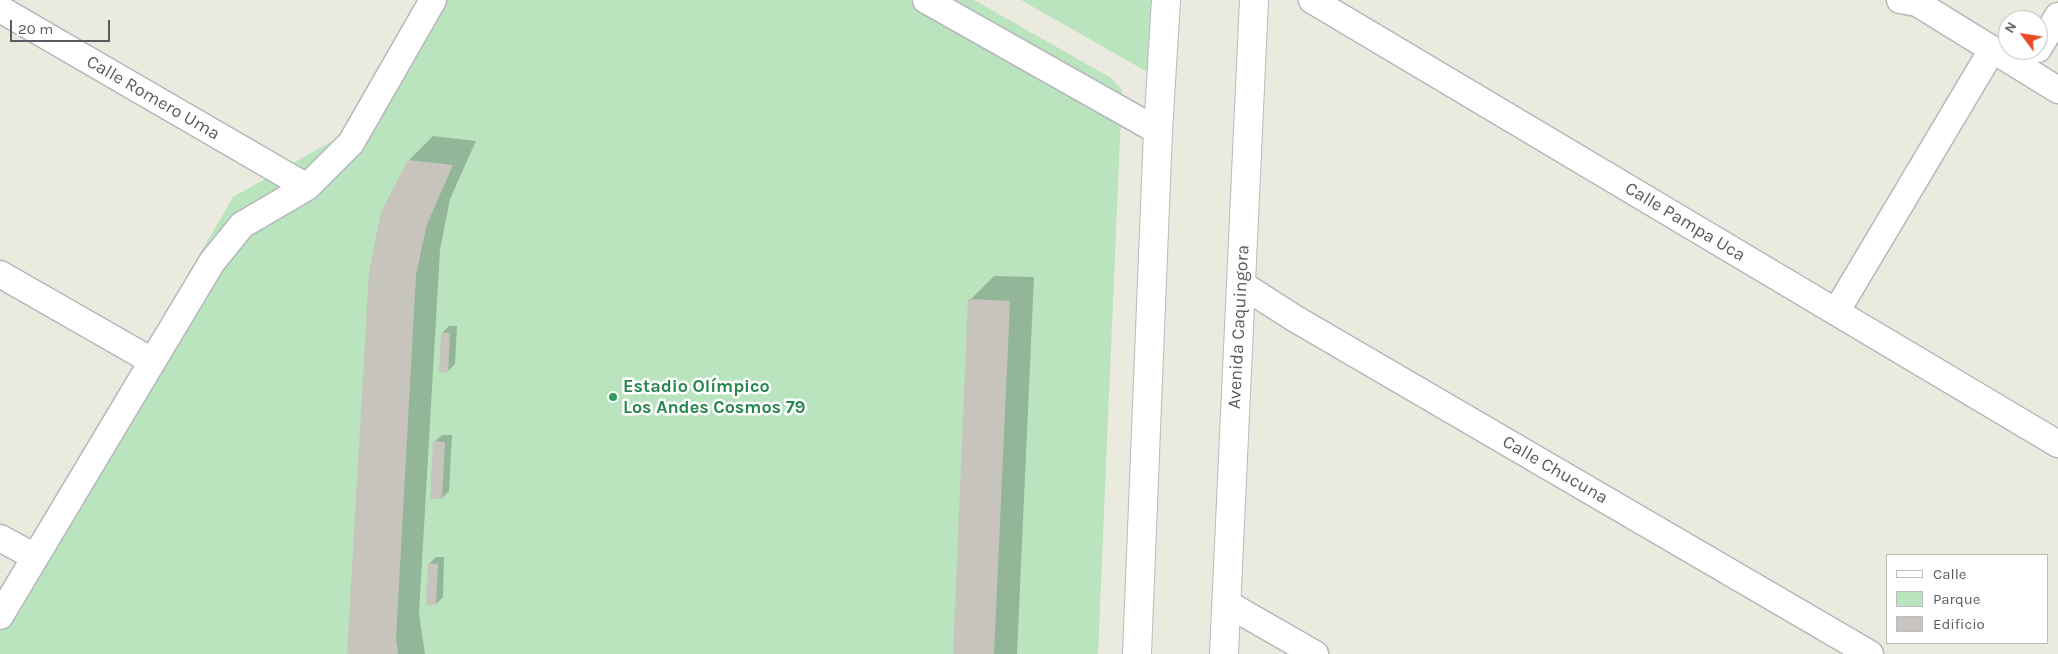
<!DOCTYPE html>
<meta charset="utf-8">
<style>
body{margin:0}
#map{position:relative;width:2058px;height:654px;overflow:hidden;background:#ebeadf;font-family:Karla,sans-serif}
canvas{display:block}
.legend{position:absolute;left:1886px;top:554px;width:162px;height:90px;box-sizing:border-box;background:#fff;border:1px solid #bcbdbf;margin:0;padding:6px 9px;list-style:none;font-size:15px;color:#585b60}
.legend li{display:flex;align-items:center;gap:10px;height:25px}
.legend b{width:25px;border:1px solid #bcbdbf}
.north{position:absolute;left:1998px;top:10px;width:50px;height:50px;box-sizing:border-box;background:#fff;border:1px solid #bcbdbf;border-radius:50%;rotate:301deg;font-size:14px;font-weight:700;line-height:20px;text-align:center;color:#585b60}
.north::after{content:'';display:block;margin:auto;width:18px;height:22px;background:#ea4926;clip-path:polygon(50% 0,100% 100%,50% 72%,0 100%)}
.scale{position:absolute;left:10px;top:20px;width:100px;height:22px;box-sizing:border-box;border:2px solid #585b60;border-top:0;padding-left:6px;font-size:15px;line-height:18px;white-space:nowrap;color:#585b60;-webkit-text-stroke:4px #fff;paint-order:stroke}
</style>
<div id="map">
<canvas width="2058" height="654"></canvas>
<ul class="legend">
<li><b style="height:6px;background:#fff"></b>Calle</li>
<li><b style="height:14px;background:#bae4be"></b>Parque</li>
<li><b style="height:14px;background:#c6c4bc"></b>Edificio</li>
</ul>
<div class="north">N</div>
<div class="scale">20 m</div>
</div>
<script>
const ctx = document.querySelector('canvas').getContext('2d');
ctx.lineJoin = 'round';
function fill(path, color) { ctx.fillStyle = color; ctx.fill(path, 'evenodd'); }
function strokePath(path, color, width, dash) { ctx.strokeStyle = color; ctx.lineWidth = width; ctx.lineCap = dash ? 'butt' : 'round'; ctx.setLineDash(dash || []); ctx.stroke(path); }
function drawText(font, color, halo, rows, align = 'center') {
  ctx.font = font + ' Karla,sans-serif'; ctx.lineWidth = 5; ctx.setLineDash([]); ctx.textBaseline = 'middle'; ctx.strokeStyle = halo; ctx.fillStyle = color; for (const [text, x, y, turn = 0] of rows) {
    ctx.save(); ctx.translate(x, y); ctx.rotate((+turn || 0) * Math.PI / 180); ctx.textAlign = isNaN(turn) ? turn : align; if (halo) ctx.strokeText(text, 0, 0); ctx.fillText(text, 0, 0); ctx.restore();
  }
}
const green = new Path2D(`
 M419,0H974L1111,78L1122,90L1098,654H0V597L233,197L343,135Z
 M1021,0H1155L1151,74Z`);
const shadow = new Path2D(`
 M433,136L476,141L450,199L440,250L419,614L425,654H348L409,160Z
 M994,276L1034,277L1017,654H954L970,300Z
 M449,326H457L455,364L448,371L442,333Z
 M442,435H452L449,491L442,498L434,442Z
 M436,557H444L443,597L436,604L429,564Z`);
const building = new Path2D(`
 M408,160L453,165L427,224L416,275L396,639L398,654H347L369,272L381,212Z
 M968,299L1010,301L994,654H953Z
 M441,333H450L448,373L439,372Z
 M433,441L445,442L442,499H430Z
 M428,563L438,564L436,605H426Z`);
const street = new Path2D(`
 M926,0L1158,131
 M1312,0L2058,444
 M1900,0L1917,3L2058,90
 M0,9L307,187
 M2038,49L2058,16
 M0,274L152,361
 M1241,284L1294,318L1870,654
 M1836,312L1992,50
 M0,538L35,557
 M1226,603L1315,654
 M0,616L212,262L242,225L307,187L351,143L433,0`);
const secondary = new Path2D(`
 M1137,654L1158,131L1166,0
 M1224,654L1254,0`);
const markers = [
 [613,397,5,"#2e9e5b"]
];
const streetNames = [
 ["Calle Romero Uma",153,98,30],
 ["Calle Pampa Uca",1685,222,31],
 ["Avenida Caquingora",1239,327,-87],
 ["Calle Chucuna",1555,470,30]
];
const leisureNames = [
 ["Estadio Olímpico",623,387],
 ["Los Andes Cosmos 79",623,408]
];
fill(green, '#bae4be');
fill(shadow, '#0003');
fill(building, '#c6c4bc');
strokePath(street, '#b5b7bc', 29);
strokePath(secondary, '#b8bac1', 30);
strokePath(street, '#fff', 26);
strokePath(secondary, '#fff', 28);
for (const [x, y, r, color] of markers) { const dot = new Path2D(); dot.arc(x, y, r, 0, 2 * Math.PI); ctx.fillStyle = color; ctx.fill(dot); strokePath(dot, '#fff', 2); }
drawText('18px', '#585b60', '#fff', streetNames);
drawText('bold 18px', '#27864d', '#fff', leisureNames, 'left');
</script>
